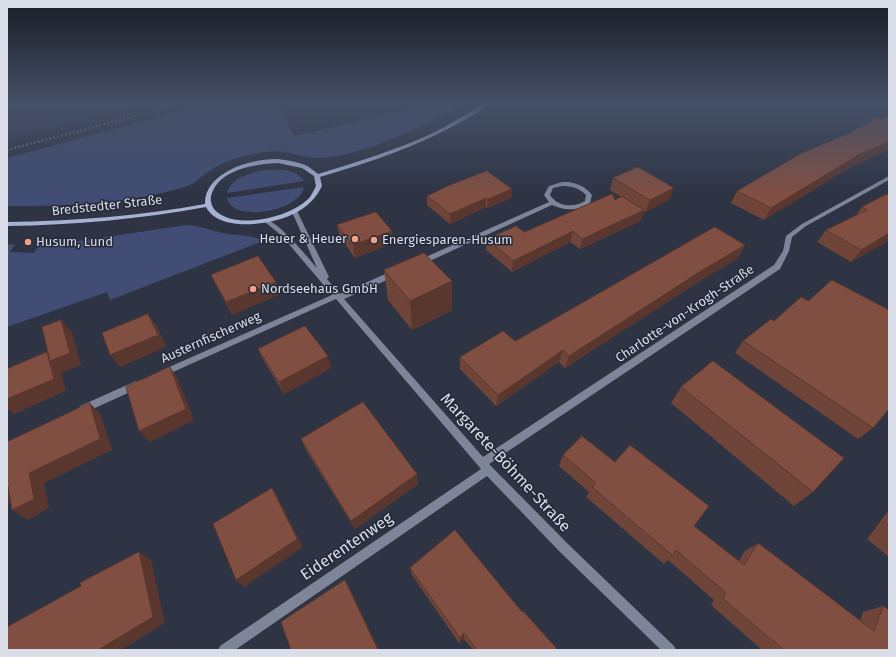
<!DOCTYPE html>
<meta charset="utf-8">
<style>
body{margin:0}
#map{position:relative;width:896px;height:657px;overflow:hidden;background:#2e3444;font-family:"Fira Sans",sans-serif}
canvas{display:block}
.frame{position:absolute;inset:0;border:8px solid #dadee9;pointer-events:none}
</style>
<div id="map">
<canvas width="896" height="657"></canvas>
<div class="frame"></div>
</div>
<script>
const ctx = document.querySelector('canvas').getContext('2d');
ctx.lineJoin = 'round';
function fill(path, color) { ctx.fillStyle = color; ctx.fill(path, 'evenodd'); }
function strokePath(path, color, width, dash) { ctx.strokeStyle = color; ctx.lineWidth = width; ctx.lineCap = dash ? 'butt' : 'round'; ctx.setLineDash(dash || []); ctx.stroke(path); }
function drawText(font, color, halo, rows, align = 'center') {
  ctx.font = font + ' "Fira Sans",sans-serif'; ctx.lineWidth = 3; ctx.setLineDash([]); ctx.textBaseline = 'middle'; ctx.strokeStyle = halo; ctx.fillStyle = color; for (const [text, x, y, turn = 0] of rows) {
    ctx.save(); ctx.translate(x, y); ctx.rotate((+turn || 0) * Math.PI / 180); ctx.textAlign = isNaN(turn) ? turn : align; if (halo) ctx.strokeText(text, 0, 0); ctx.fillText(text, 0, 0); ctx.restore();
  }
}
const built = new Path2D(`
 M7,104H144L7,140Z`);
const green = new Path2D(`
 M208,104H279L294,136L433,104H445L452,108L449,112C408,132 364,156 318,158C306,158 294,153 282,152C270,150 258,153 246,156C230,159 218,165 205,174C199,178 194,184 188,186C130,204 67,206 7,206V158Z
 M265,170C278,169 296,168 304,181L227,193C232,177 250,173 265,170Z
 M304,187C300,211 233,224 227,198Z
 M187,225C200,226 210,230 222,233C236,236 251,234 263,241L110,300L107,292L7,327V244L15,245L10,252L34,253L39,245L65,243Z`);
const street = new Path2D(`
 M889,176V180L806,226L792,237L789,251L780,269L489,464L567,543L674,646L676,650H661L559,551L487,476L235,650H218L220,646L481,469L336,299L164,376L161,378L158,376L157,374L158,372L332,295L282,236L265,222V220C276,218 309,259 317,268L292,212L293,211H297L329,277L327,279L340,294L390,272H396L397,274L396,276L344,299L483,457L774,265L783,251L786,236L802,224Z
 M569,182C579,184 586,187 592,195L590,203C578,211 565,211 552,205L423,264H421L417,262L419,260L549,202L544,195L549,186L562,182ZM562,186C572,186 579,188 586,195L585,201C573,208 558,207 550,195L553,188Z
 M136,381L139,382L140,385L139,388L86,412L83,413L80,412L78,409L80,406Z`);
const secondary = new Path2D(`
 M484,104H489C483,110 474,114 466,119C420,146 370,162 320,177L322,186C317,196 311,203 302,209C282,224 220,235 206,207C140,219 74,225 7,226V222C74,221 139,216 205,204C204,172 252,158 278,159C286,160 298,162 305,165C310,167 314,171 318,174C357,162 396,150 433,133C451,124 467,113 484,104ZM278,163L302,168L314,176L316,186C314,190 312,194 310,197C293,217 238,230 217,212C212,208 210,202 211,196C218,169 256,164 278,163Z`);
const rail = new Path2D(`
 M7,150L182,104`);
const wall = new Path2D(`
 M889,116V150L852,166L764,220L731,203L737,191Z
 M613,178L669,200L645,212L644,211L640,221L580,249L570,242L512,272L486,250L487,239L524,232L615,200L621,197L610,190Z
 M512,189L511,198L487,208L486,207L450,224L427,205V196Z
 M889,195V240L851,262L817,242L826,230L856,215L862,207Z
 M337,225L392,231L393,243L355,258L340,237Z
 M745,245L738,258L695,284L565,368L559,362L496,406L460,369V357L515,341Z
 M384,270L452,310L412,330L388,300Z
 M211,275L280,294L232,315L217,287Z
 M743,341L873,428L858,439L735,353Z
 M258,349L331,368L284,394L264,361Z
 M681,387L813,492L794,506L671,403Z
 M301,439L417,474L418,484L355,529L306,450Z
 M563,455L694,526L739,561L745,551L758,543L860,621L863,612L883,606L889,650H762L711,605L714,600L668,560L664,564L586,497L589,492L559,466Z
 M889,510V557L867,539Z
 M410,568L522,612L558,650H473L464,639L459,643L412,575Z`);
const shadedWall = new Path2D(`
 M889,142V150L852,166L764,220L771,208L860,154Z
 M674,188L669,200L645,212L650,200Z
 M512,189L511,198L487,208L488,199Z
 M486,198V207L450,224V214Z
 M644,210L640,221L580,249L582,239Z
 M392,231L393,243L355,258L353,245Z
 M573,231L570,242L512,272L513,261Z
 M889,233V240L851,262L861,250Z
 M745,245L738,258L695,284L565,368L569,356L701,271Z
 M452,281V310L412,330L410,301Z
 M276,282L280,294L232,315L226,302Z
 M148,314L157,326L166,347L120,367L110,355Z
 M61,320L72,332L81,365L62,373L61,372L66,391L14,414L7,409V399L47,352L55,360Z
 M563,350L559,362L496,406L498,395Z
 M328,356L331,368L284,394L279,382Z
 M170,367L178,379L194,420L150,442L139,431Z
 M90,403L101,415L112,450L44,483L49,508L28,520L12,510L29,473Z
 M417,474L418,484L355,529L351,521Z
 M8,486L24,496L7,504V487Z
 M272,488L278,498L303,547L244,587L236,580Z
 M139,552L151,560L165,623L121,650H98Z
 M345,580L349,587L379,650H378Z
 M464,633V639L459,643L460,638Z`);
const building = new Path2D(`
 M889,116V142L860,154L771,208L737,191L800,154L852,132L877,117L883,119Z
 M638,167L674,188L650,200L613,178Z
 M487,171L512,189L488,199L486,198L450,214L427,196L450,185Z
 M612,194L615,200L622,196L644,210L582,239L573,231L513,261L487,239L516,226L524,232Z
 M887,194L889,195V233L861,250L826,230L867,210L862,207Z
 M376,212L392,231L353,245L337,225Z
 M715,227L745,245L701,271L569,356L563,350L498,395L460,357L503,331L515,341Z
 M424,253L452,281L410,301L384,270Z
 M258,256L276,282L226,302L211,275Z
 M832,280L889,310V409L873,428L743,341L771,319L774,321L801,297L808,301Z
 M148,314L158,335L110,355L102,333Z
 M61,320L70,353L50,361L42,327Z
 M305,326L328,356L279,382L258,349Z
 M47,352L54,379L7,399V369Z
 M713,361L844,458L813,492L681,387Z
 M170,367L186,409L139,431L126,387Z
 M363,402L417,474L351,521L301,439Z
 M90,403L100,439L29,473L34,499L12,510L8,486L7,487V442Z
 M582,436L615,462L630,445L709,506L694,526L744,565L758,543L874,631L883,606L889,610V650H784L723,599L726,593L676,550L673,556L592,487L596,483L563,455Z
 M272,488L297,539L236,580L213,524Z
 M455,530L522,612L523,611L558,650H477L464,633L460,638L410,568Z
 M139,552L153,617L98,650H7V627L81,586L80,583Z
 M345,580L378,650H291L281,622Z`);
const markers = [
 [355,239,4,"#f49e86"],
 [374,240,4,"#f49e86"],
 [28,242,4,"#f49e86"],
 [253,289,4,"#f49e86"]
];
const streetNames = [
 ["Bredstedter Straße",107,206,-6],
 ["Charlotte-von-Krogh-Straße",685,314,-34],
 ["Austernfischerweg",211,338,-24]
];
const poiNames = [
 ["Heuer & Heuer",347,239,"right"],
 ["Energiesparen-Husum",382,240],
 ["Husum, Lund",36,242],
 ["Nordseehaus GmbH",261,289]
];
const nearStreetnames = [
 ["Margarete-Böhme-Straße",505,463,47],
 ["Eiderentenweg",347,547,-34]
];
fill(built, '#333a51');
fill(green, '#414d74');
fill(street, '#7e8599');
fill(secondary, '#a7b2d3');
strokePath(rail, '#808592', 2, [1.5, 2.5]);
fill(wall, '#6f4439');
fill(shadedWall, '#5a372e');
fill(building, '#814f42');
strokePath(building, '#5a372e', 1);
const sky = ctx.createLinearGradient(0, 0, 0, 196);
sky.addColorStop(0, '#191d25');
sky.addColorStop(0.53, '#465067');
sky.addColorStop(1, '#46506700');
ctx.fillStyle = sky;
ctx.fillRect(0, 0, 896, 196);
for (const [x, y, r, color] of markers) { const dot = new Path2D(); dot.arc(x, y, r, 0, 2 * Math.PI); ctx.fillStyle = color; ctx.fill(dot); strokePath(dot, '#242a39', 1.5); }
drawText('13px', '#dadee9', '#242a39', streetNames);
drawText('13px', '#dadee9', '#242a39', poiNames, 'left');
drawText('16px', '#dadee9', '#242a39', nearStreetnames);
</script>
